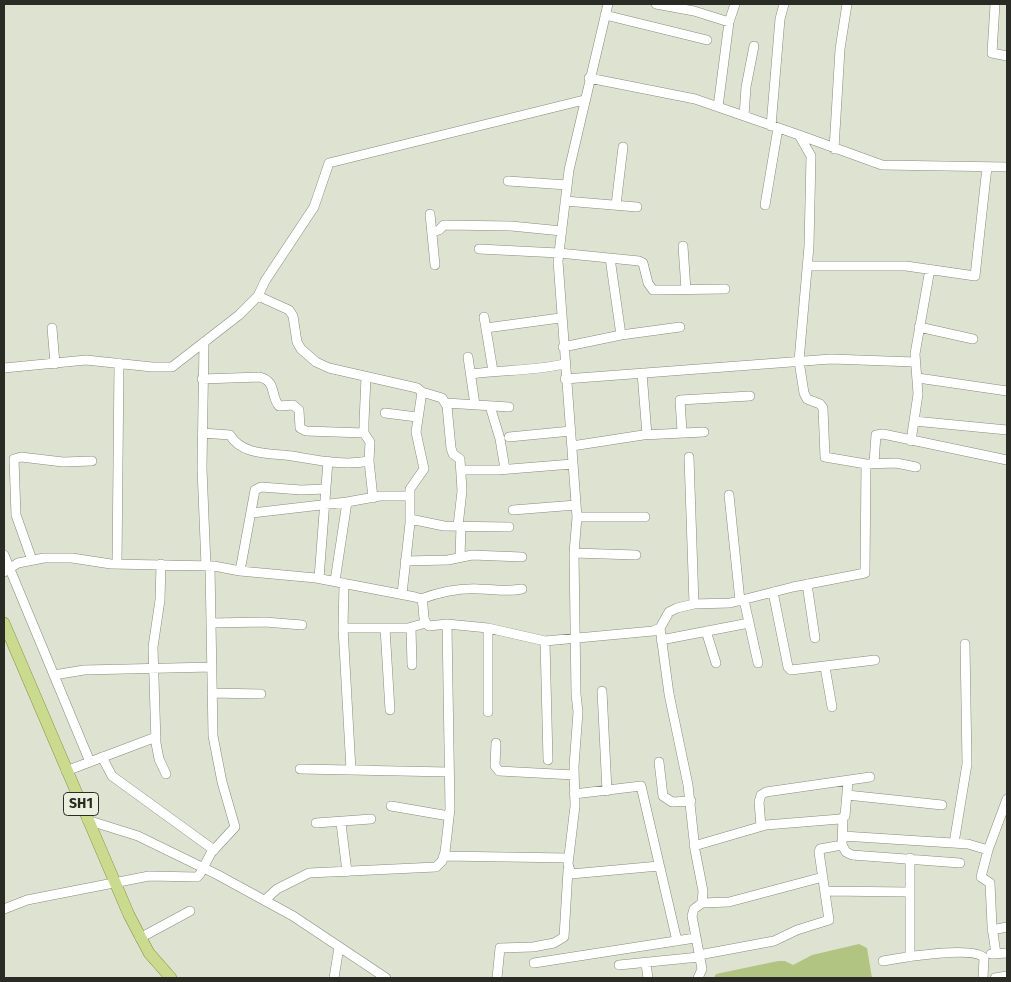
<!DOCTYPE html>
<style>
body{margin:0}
#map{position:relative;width:1011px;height:982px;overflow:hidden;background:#dee3d1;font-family:"Fira Sans",sans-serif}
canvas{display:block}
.frame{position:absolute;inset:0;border:5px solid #292b24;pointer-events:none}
</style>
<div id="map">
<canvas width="1011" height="982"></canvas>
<div class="frame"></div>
</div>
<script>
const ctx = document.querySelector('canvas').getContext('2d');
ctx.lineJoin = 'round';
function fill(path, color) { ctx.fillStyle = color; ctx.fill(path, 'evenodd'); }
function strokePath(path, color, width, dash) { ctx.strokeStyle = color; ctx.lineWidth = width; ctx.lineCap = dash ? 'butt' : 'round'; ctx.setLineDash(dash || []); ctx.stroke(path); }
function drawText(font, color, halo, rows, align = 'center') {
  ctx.font = font + ' "Fira Sans",sans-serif'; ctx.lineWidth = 4; ctx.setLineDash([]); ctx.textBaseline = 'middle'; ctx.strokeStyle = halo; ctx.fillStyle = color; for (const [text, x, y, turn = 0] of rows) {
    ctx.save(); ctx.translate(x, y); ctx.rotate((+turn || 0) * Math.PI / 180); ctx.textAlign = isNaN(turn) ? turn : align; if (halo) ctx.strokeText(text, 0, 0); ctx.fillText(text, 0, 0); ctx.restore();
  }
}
const green = new Path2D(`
 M859,944L867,948L872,978H714L716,974L778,961H785L793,965L812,955Z`);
const minor = new Path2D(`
 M608,4L569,170L558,261L577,517L574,553L576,694L578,712L574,766L575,806L568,864L571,874L659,866
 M656,4L694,11L729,22
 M995,4L992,53L1007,56
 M605,15L707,40
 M589,78L695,99L799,135L811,156L809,246L799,361L804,393L807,399L820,404L823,408L825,457L866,464L896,463L916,467
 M718,107L729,22L735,4
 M744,116L746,87L754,46
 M771,126L780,19L784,4
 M799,135L882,165L1007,167
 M834,149L840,49L847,4
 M508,181L567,185
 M565,201L637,207
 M616,205L623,147
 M765,205L778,128
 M430,214L435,265
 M432,232L439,230L444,225L511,226L562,231
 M683,246L686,290
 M479,249L559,253L639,261L643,263L648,283L653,290L725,289
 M610,258L621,335
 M807,266H906L975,276L987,167
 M258,296L289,310L293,316L297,342L301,349L316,362L329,368L417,388L422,392L416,432L424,469L410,489V523L402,594
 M484,317L493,371
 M919,327L973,339
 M52,328L55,364
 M486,328L560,318
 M204,342L202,468L206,566
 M563,347L621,335L680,327
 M468,357L475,405
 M4,368L86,360L152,367H172L239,315L258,296L265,281L314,207L329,163L584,100
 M642,373L647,435
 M472,374C502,370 534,371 564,364
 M918,378L1007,391
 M202,379L260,377C277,382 270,395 279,406L293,405L299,410L300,428L306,431L364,433
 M565,379L831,359L915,362
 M422,392L442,398L447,406L451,448L453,454L460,459L462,491L458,526
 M446,403L509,407
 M490,406L500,439L505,469
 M385,413L417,417
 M914,421L1007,430
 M682,432L680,400L750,396
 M202,433L230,435C242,456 272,453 292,456C316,460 344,466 369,461L370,442L364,433V422L366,377
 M509,437L571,431
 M911,441L918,394L915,354L930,269
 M572,446L643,435L704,432
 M689,457L694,604
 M369,461L373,498
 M874,463L876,435L883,434L1007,460
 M461,470H498L572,464
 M729,495L740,601
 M347,502L380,496H410
 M513,510L576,505
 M252,513L347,502L335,581
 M577,517H645
 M410,519L444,526L509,527
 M574,553L636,555
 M4,555L90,762
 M460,557L461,526
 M32,560L16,515L14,459L21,457L63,462L92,461
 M405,561L448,560L472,555L522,557
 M117,564L119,363
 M161,564L160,600L153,647L156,743L159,759L166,774
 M240,571L255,490L261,487L301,490L326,489
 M4,572L18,563L44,558H72L111,564L214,566L240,571L316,578L415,597L421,599C426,608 420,619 429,626L447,624L488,628L545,641L653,631L660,628L669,612L677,608L694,604L730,603L793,587L865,573L866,464
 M319,578L328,461
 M344,583L343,628L351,770
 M807,584L815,638
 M773,592L788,667L791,670L875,660
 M421,599C440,592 458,588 479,589C494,589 507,592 522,589
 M744,600L758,663
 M211,623L265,622L302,625
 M343,628H408L426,623
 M385,628L390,710
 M411,628L412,665
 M488,628V712
 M660,628L669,694L688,785L695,850L703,891L702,903L694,909L692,916L702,969L698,978
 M706,631L716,663
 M661,640L749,623
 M545,641L548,760
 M825,667L832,707
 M54,675L84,670L212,667
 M602,691L607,791
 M212,693L261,694
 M496,743L495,766L499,771L574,775
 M102,757L112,776L214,850
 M659,762L663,796L672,802L691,801
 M300,769L449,772
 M66,771L156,737
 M574,794L641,786L677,941
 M847,795L942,805
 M391,806L449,816
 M87,820L138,836L218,875L293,916L386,978
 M316,823L371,819
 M341,823L347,872
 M761,826L759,802L761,795L766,792L870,777
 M843,836L968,844L988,850
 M954,843L967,764L965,644
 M842,845L846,852L852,855L960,863
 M694,846L766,825L840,819L845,816L848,781
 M444,856L568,858
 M910,858V957
 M825,891L910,892
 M265,900L277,889L309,873L436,867L442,861L445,852L450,809L447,624
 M702,903L729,902L823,877
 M4,909L27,900L149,876L197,877L200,874L211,853L235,827L222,782L213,736L210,566
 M992,930L1007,927
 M140,938L190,911
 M991,954L1007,953
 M996,954L992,926L990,883L981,877L988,850L1007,799
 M699,955L774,941L797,930L829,920L819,852L820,849L842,845L843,817
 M883,961C900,958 974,945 984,958L983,978
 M534,963L695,938
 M646,964L648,978
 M619,965L699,957
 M334,978L339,947
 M497,978L500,948L533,947L554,943L564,937L568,870
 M995,978L1007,976`);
const major = new Path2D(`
 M4,623L129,915L149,953L171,978`);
const shields = [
 [81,804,35]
];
const shieldNames = [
 ["SH1",81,804]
];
fill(green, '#b2c482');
strokePath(minor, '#868b7b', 10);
strokePath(major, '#7b8e39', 12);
strokePath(minor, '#fff', 9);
strokePath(major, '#cadb8f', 11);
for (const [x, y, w] of shields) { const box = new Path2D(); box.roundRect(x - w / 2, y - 11.5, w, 23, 4); ctx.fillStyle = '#ebf0de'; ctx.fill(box); strokePath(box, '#292b24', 1); }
drawText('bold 14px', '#292b24', null, shieldNames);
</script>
